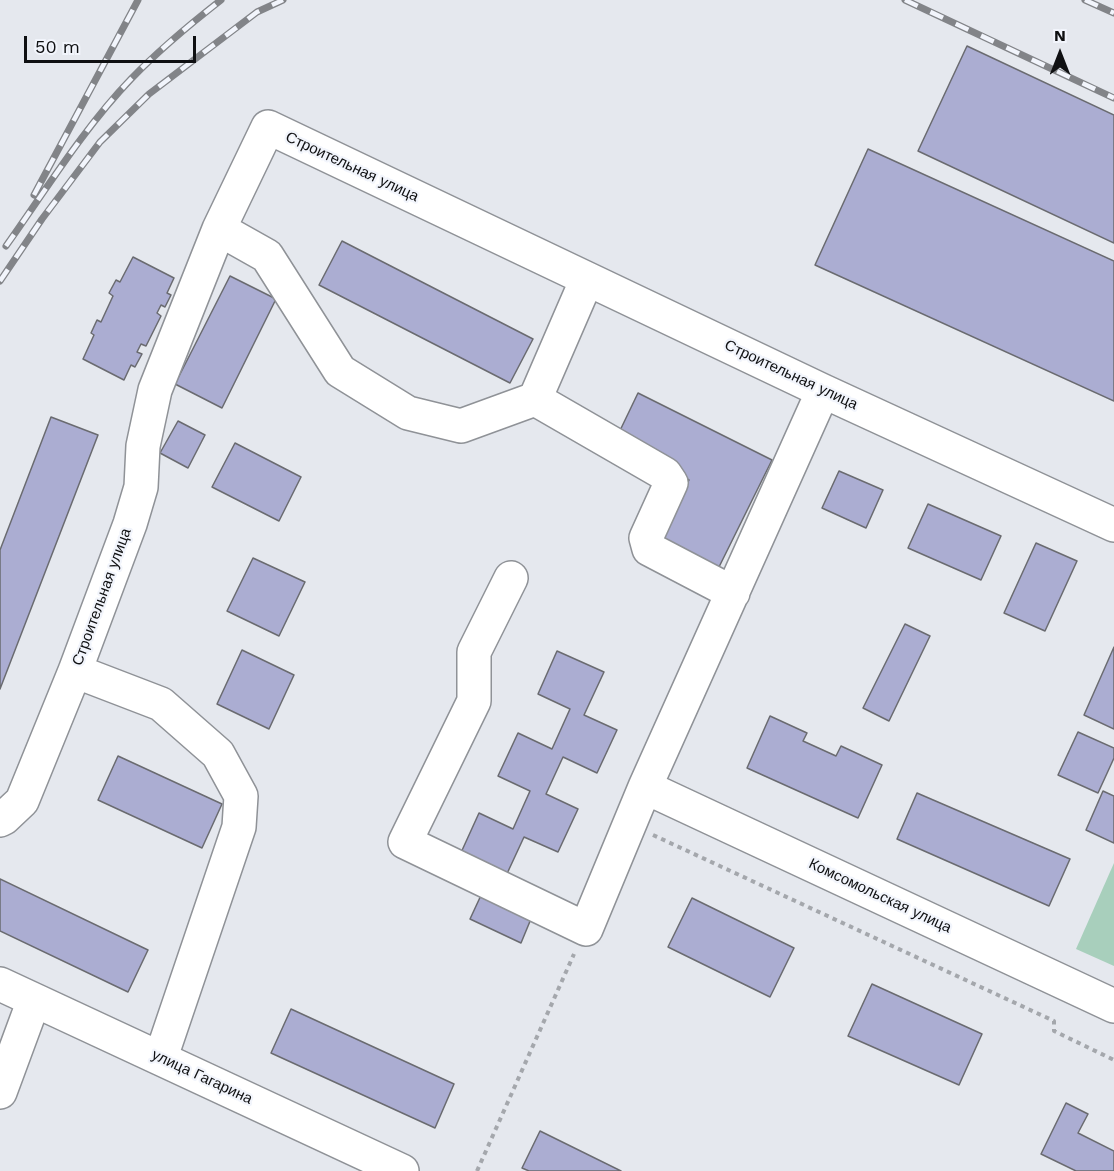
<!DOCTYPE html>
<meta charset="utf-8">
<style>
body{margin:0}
#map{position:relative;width:1114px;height:1171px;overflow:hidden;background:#e5e8ee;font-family:"Work Sans",sans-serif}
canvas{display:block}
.north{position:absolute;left:1030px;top:24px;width:60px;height:60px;-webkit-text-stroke:4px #f2f5fc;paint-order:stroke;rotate:0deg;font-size:16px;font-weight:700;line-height:24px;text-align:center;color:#0f1012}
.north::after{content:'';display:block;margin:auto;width:21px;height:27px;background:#0f1012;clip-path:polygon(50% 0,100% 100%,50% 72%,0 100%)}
.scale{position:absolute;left:24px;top:36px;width:172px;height:27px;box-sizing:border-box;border:3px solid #0f1012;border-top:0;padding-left:8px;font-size:18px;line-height:21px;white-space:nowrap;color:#0f1012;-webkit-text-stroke:4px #f2f5fc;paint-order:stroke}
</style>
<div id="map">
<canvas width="1114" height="1171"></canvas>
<div class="north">N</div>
<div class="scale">50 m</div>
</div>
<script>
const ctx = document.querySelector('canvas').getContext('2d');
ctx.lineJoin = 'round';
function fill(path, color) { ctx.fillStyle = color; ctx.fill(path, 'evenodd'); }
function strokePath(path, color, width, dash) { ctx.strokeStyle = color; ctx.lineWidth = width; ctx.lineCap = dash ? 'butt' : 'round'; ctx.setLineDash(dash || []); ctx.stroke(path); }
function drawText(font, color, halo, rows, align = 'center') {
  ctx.font = font + ' "Work Sans",sans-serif'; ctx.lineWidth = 4.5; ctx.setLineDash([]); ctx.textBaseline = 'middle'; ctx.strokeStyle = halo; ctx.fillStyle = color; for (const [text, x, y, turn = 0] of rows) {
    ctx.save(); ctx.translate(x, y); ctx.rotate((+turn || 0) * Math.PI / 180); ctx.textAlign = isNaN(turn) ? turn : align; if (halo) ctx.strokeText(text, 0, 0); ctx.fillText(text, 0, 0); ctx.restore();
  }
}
const green = new Path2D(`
 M1114,863V966L1076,949Z`);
const building = new Path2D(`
 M967,46L1114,115V243L918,151Z
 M868,149L1114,261V401L815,265Z
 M342,241L533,339L510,383L319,285Z
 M133,257L174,278L167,293L171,295L165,307L161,305L157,313L161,316L146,346L141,344L137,352L142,354L135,367L131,365L124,380L83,359L94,335L91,333L97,320L101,322L113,296L109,293L116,280L120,282Z
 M230,276L276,299L222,408L175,384Z
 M638,393L772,460L718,569L660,540L689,480L614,443Z
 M51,417L98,435L0,689V550Z
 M178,421L205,435L188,468L160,453Z
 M235,443L301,477L279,521L212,487Z
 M839,471L883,490L866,528L822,508Z
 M928,504L1001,536L981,580L908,548Z
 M1036,543L1077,561L1045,631L1004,613Z
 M253,558L305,582L279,636L227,611Z
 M905,624L930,636L889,721L863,708Z
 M1114,647V729L1084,715Z
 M242,650L294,675L269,729L217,704Z
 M557,651L604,672L584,715L617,730L597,773L563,757L546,794L578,809L558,852L524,837L505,878L459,857L479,813L513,829L530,791L498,776L518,733L552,749L570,709L538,694Z
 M770,716L807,733L803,741L836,756L841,746L882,765L858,818L747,768Z
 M1078,732L1114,748V758L1098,793L1058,775Z
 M118,756L222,804L202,848L98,800Z
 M1103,791L1114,796V843L1086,830Z
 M917,793L1070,859L1049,906L897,839Z
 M0,879L148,950L128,992L0,931Z
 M483,891L533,914L521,943L470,919Z
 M692,898L794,948L770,997L668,947Z
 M872,984L982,1034L959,1085L848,1036Z
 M291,1009L454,1084L435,1128L271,1053Z
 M1066,1103L1088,1114L1078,1133L1114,1151V1171H1076L1041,1154Z
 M540,1131L621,1171H529L522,1168Z`);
const path = new Path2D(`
 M653,835L1054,1021V1031L1114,1060
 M477,1171L574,954`);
const minor = new Path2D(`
 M219,229L267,256L340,371L408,413L461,426L535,399L587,279
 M535,399L665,474L671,483L646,538L649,549L733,593
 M511,578L474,652V701L405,842L586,929L645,787L823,391
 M75,671L161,704L218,754L241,796L239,827L161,1057
 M645,787L1114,1006
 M0,820L4,818L22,801L75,671L130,524L141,487L143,446L155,390L219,229L268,127L823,391L1114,525
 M0,984L402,1171
 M0,1092L34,1000`);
const rail = new Path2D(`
 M905,0L1114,98
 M1085,0L1114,13
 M34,195L138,0
 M6,246C46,190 83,129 131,79C159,50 189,25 221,0
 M0,281L42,219L100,142L149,94L257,12L283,0`);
const streetNames = [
 ["Строительная улица",352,167,25],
 ["Строительная улица",791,375,25],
 ["Строительная улица",102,597,-70],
 ["Комсомольская улица",880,896,25],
 ["улица Гагарина",202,1077,25]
];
fill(green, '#a8cfbc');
fill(building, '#abadd2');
strokePath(building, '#6a6b70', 1.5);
strokePath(minor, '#8f9297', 36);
strokePath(path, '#a4a7ac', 4, [4.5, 4.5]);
strokePath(minor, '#fff', 33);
strokePath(rail, '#828488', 7);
strokePath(rail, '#f2f5fc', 4.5, [14]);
drawText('15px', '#0f1012', '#f2f5fc', streetNames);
</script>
